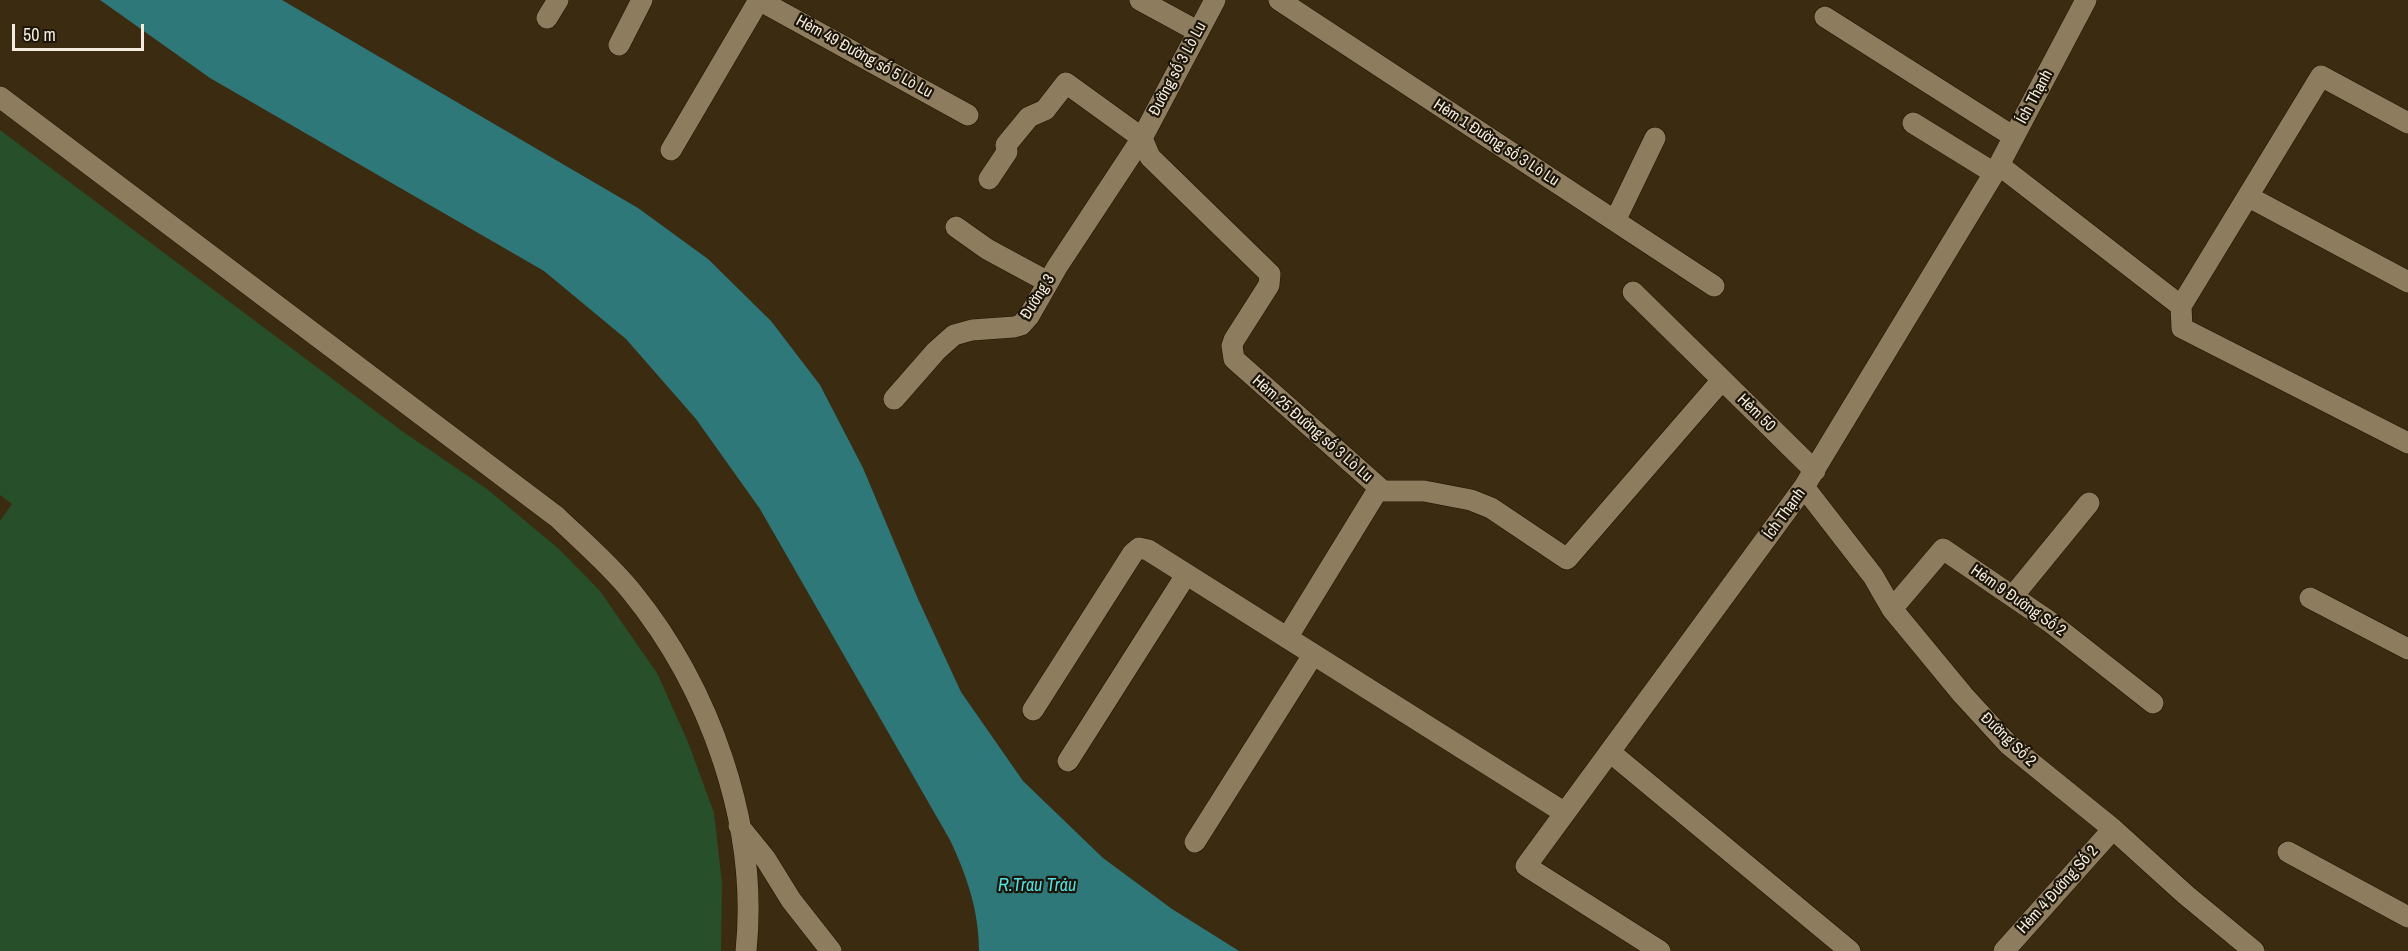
<!DOCTYPE html>
<meta charset="utf-8">
<style>
body{margin:0}
#map{position:relative;width:2408px;height:951px;overflow:hidden;background:#3b2b11;font-family:"Archivo Narrow",sans-serif}
canvas{display:block}
.scale{position:absolute;left:12px;top:24px;width:132px;height:27px;box-sizing:border-box;border:3px solid #f6ecdd;border-top:0;padding-left:8px;font-size:18px;line-height:21px;white-space:nowrap;color:#f6ecdd;-webkit-text-stroke:4px #1c150a;paint-order:stroke}
</style>
<div id="map">
<canvas width="2408" height="951"></canvas>
<div class="scale">50 m</div>
</div>
<script>
const ctx = document.querySelector('canvas').getContext('2d');
ctx.lineJoin = 'round';
function fill(path, color) { ctx.fillStyle = color; ctx.fill(path, 'evenodd'); }
function strokePath(path, color, width, dash) { ctx.strokeStyle = color; ctx.lineWidth = width; ctx.lineCap = dash ? 'butt' : 'round'; ctx.setLineDash(dash || []); ctx.stroke(path); }
function drawText(font, color, halo, rows, align = 'center') {
  ctx.font = font + ' "Archivo Narrow",sans-serif'; ctx.lineWidth = 4.5; ctx.setLineDash([]); ctx.textBaseline = 'middle'; ctx.strokeStyle = halo; ctx.fillStyle = color; for (const [text, x, y, turn = 0] of rows) {
    ctx.save(); ctx.translate(x, y); ctx.rotate((+turn || 0) * Math.PI / 180); ctx.textAlign = isNaN(turn) ? turn : align; if (halo) ctx.strokeText(text, 0, 0); ctx.fillText(text, 0, 0); ctx.restore();
  }
}
const green = new Path2D(`
 M0,130L402,431L487,489L559,549L600,591L657,673L688,742L714,813L722,883L721,951H0V521L12,504L0,495Z`);
const water = new Path2D(`
 M100,0H282L638,208L708,259L771,321L820,385L863,468L918,599L961,692L1023,781L1103,858L1172,909L1239,951H979C979,911 967,876 950,840L760,509L696,419L626,339L544,271L210,78Z`);
const minor = new Path2D(`
 M759,0L968,115
 M1140,0L1197,31
 M1279,0L1714,286
 M1825,17L2014,137
 M547,18L558,0
 M619,45L642,0
 M0,97L557,517C582,541 609,564 631,591C710,688 759,825 746,951
 M1913,123L1994,173
 M1142,138L1150,157L1270,274L1269,285L1234,340L1232,346L1234,359L1383,491H1424L1471,500L1491,508L1567,559L1722,380
 M671,150L759,0
 M1999,165L2181,306L2182,328L2408,443
 M989,179L1007,152L1006,145L1029,117L1045,110L1066,83L1142,138
 M2249,197L2408,282
 M1615,221L1655,138
 M956,227L987,249L1048,282
 M1633,292L1815,471
 M2181,306L2321,76L2408,123
 M894,399L936,351L954,335L972,330L1014,327L1021,325L1029,316L1057,267L1142,138L1215,0
 M1804,487L1873,576L1892,609L1963,695L2008,744L2113,829L2186,895L2254,951
 M2013,596L2089,503
 M2310,598L2408,649
 M1892,609L1943,549L2050,622L2153,703
 M1287,638L1379,488
 M1033,710L1133,553L1139,548L1148,550L1565,813
 M1610,752L1850,951
 M1068,761L1186,575
 M739,826L765,858L791,900L831,951
 M1195,842L1313,655
 M2288,852L2408,917
 M1660,951L1526,866L1804,487L1999,165L2086,0
 M2004,951L2113,829`);
const streetNames = [
 ["Hẻm 49 Đường số 5 Lò Lu",864,57,29],
 ["Đường số 3 Lò Lu",1178,69,-62],
 ["Ích Thạnh",2035,97,-62],
 ["Hẻm 1 Đường số 3 Lò Lu",1496,143,33],
 ["Đường 3",1038,297,-58],
 ["Hẻm 50",1756,413,44],
 ["Hẻm 25 Đường số 3 Lò Lu",1312,429,41],
 ["Ích Thạnh",1785,514,-54],
 ["Hẻm 9 Đường Số 2",2018,601,35],
 ["Đường Số 2",2008,740,44],
 ["Hẻm 4 Đường Số 2",2058,890,-48]
];
const waterNames = [
 ["R.Trau Trảu",1037,886]
];
fill(green, '#274f2a');
fill(water, '#2e787a');
strokePath(minor, '#211300', 22);
strokePath(minor, '#8e7c5f', 21);
drawText('16px', '#f6ecdd', '#1c150a', streetNames);
drawText('italic 18px', '#52e1e5', '#1c150a', waterNames);
</script>
